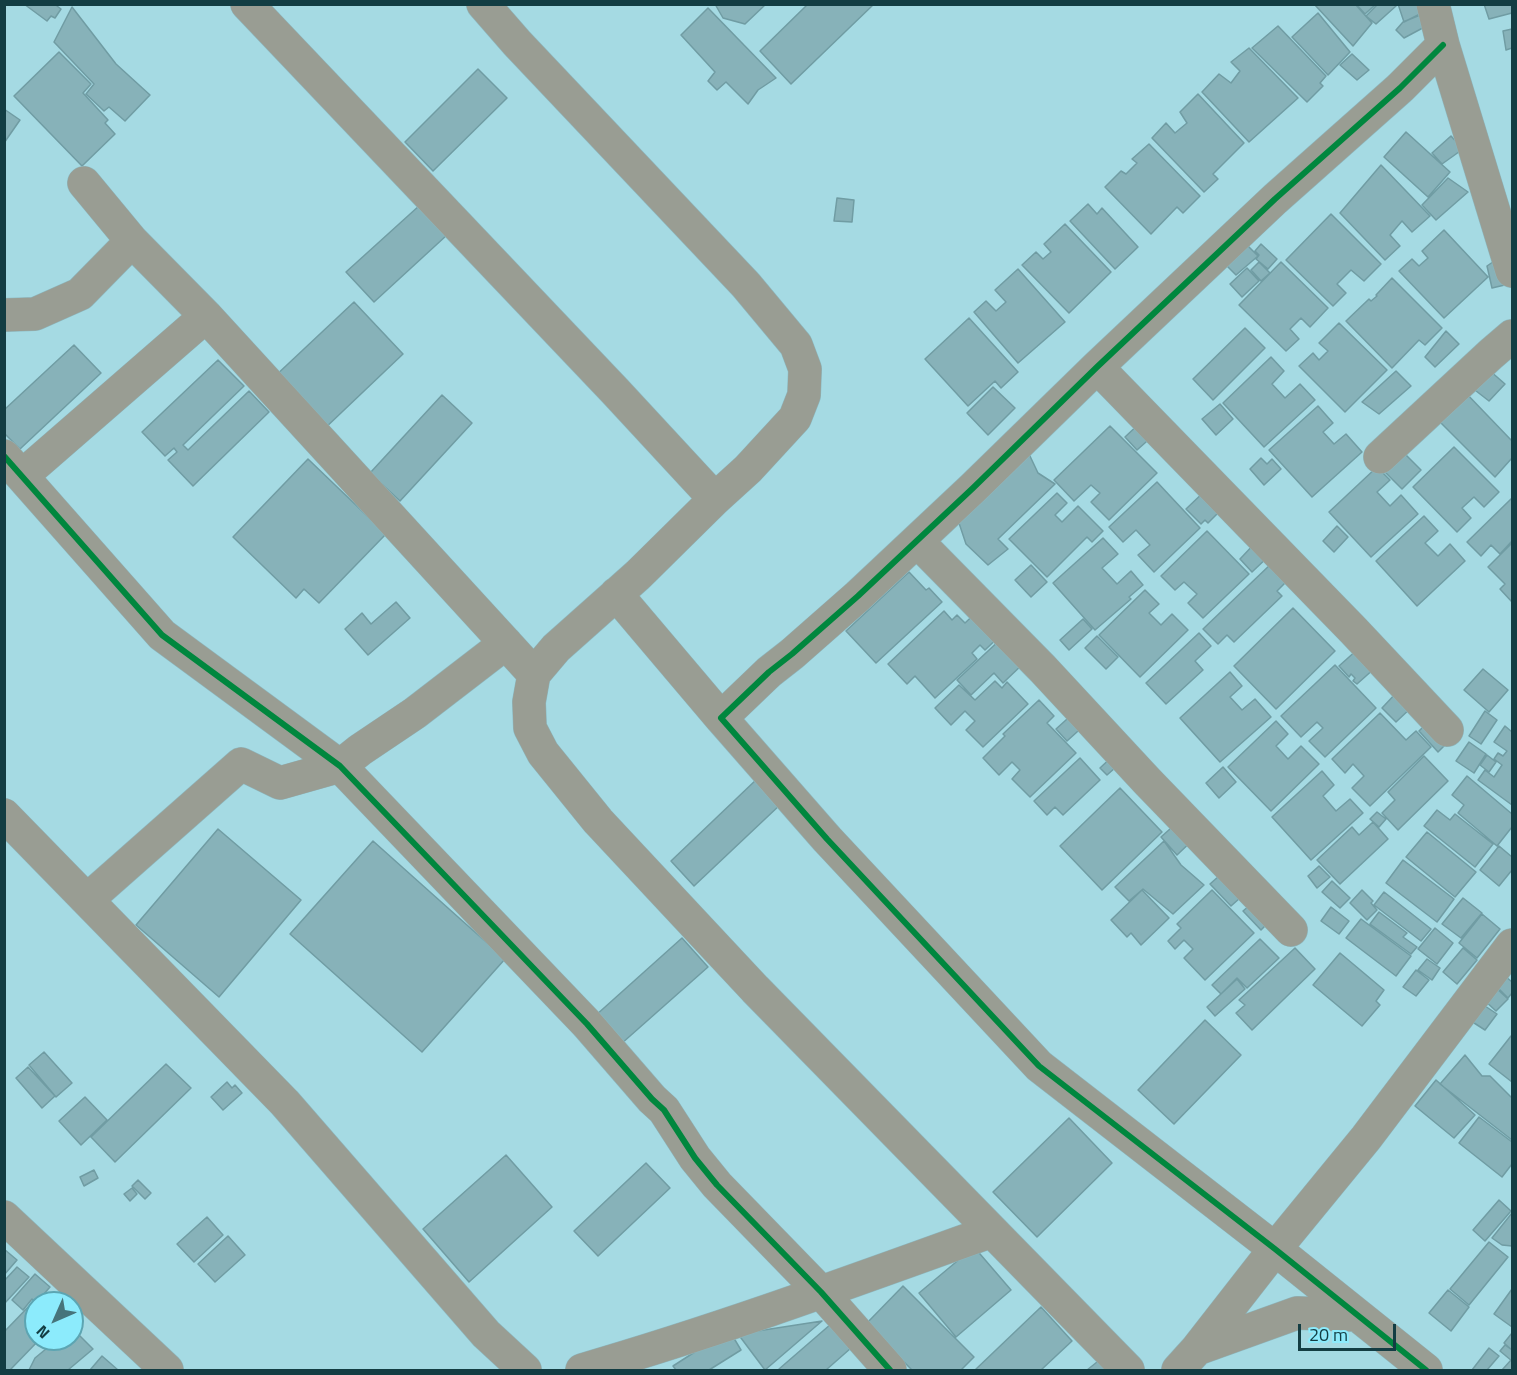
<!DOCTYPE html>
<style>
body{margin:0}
#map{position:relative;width:1517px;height:1375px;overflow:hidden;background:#a5dae3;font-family:"Titillium Web",sans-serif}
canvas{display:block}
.frame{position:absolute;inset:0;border:6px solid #133d43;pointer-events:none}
.north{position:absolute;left:24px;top:1291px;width:60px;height:60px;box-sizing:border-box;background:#8cebfc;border:2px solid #5ca5b2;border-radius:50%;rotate:225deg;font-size:16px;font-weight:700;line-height:24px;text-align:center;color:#133d43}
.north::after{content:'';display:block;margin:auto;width:21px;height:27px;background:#46747b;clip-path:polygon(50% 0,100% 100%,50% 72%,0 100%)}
.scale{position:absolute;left:1298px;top:1324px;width:98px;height:27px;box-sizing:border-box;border:3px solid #133d43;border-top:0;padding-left:8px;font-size:18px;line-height:21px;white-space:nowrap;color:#133d43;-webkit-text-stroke:4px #8cebfc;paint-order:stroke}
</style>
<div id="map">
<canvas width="1517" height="1375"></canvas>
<div class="frame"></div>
<div class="north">N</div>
<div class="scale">20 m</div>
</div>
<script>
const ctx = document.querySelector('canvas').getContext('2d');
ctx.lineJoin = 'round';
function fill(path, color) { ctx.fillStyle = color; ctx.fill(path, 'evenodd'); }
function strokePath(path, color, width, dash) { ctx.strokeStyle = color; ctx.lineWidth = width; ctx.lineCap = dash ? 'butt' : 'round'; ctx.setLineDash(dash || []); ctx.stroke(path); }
const building = new Path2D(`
 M24,4H59L57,6L61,9L55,18L51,16L47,21Z
 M715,4H766L745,24L723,18Z
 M808,4H874L791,84L760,51Z
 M1314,4H1355L1372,23L1353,46Z
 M1356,4H1376L1365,14Z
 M1378,4H1394L1396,6L1376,24L1366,16Z
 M1398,4H1429L1430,9L1404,22Z
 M1484,4H1512V13L1489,19Z
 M72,7L116,64L150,95L125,121L109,107L104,111L86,94L94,84L54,42Z
 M708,8L776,78L758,90L748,104L726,82L717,90L708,81L715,72L681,35Z
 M1430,11L1432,23L1404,38L1396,30L1403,22Z
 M1318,13L1350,52L1328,75L1292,37Z
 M1278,26L1326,76L1320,83L1323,86L1307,102L1252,48Z
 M1512,29V48L1506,50L1503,31Z
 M1249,48L1298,98L1249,142L1202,92L1219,74L1231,83L1240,71L1231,62Z
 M59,52L91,84L83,93L108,120L105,123L115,134L82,166L14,96Z
 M1352,54L1369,70L1357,80L1340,65Z
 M478,69L507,98L433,171L405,142Z
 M1198,94L1244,143L1213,174L1218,179L1204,192L1152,138L1166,123L1175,133L1187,123L1180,112Z
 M4,109L20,120L4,143Z
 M1406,132L1450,172L1428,197L1384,157Z
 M1451,136L1463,149L1442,164L1432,153Z
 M1149,144L1200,196L1183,213L1177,207L1151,234L1105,187L1121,171L1126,174L1137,163L1132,159Z
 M1381,165L1430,216L1412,232L1402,221L1390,235L1400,246L1385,260L1340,213Z
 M1448,178L1468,192L1436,220L1422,205Z
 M837,198L854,200L852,222L834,221Z
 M1088,204L1097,214L1102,208L1138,247L1115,269L1070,221Z
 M420,205L447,235L374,302L346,272Z
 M1331,214L1381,264L1364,281L1351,270L1337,284L1346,293L1333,306L1286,260Z
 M1065,224L1111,272L1069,313L1022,265L1036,252L1043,259L1051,252L1044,244Z
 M1444,230L1488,277L1444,318L1399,271L1412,259L1419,266L1428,258L1422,251Z
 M1245,243L1258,256L1236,275L1224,263Z
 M1261,244L1277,259L1268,269L1256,259L1259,255L1255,251Z
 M1500,257L1509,284L1492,288L1487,266Z
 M1259,262L1270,273L1261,281L1251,270Z
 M1281,262L1328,308L1310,327L1301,318L1290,329L1299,339L1286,351L1239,305Z
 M1247,268L1259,281L1242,297L1230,284Z
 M1018,269L1065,322L1018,363L974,312L986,301L996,311L1006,302L995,290Z
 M1392,278L1442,328L1425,345L1419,340L1392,368L1346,321L1369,299L1371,301L1377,296L1376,295Z
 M354,302L403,354L322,431L272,379Z
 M969,318L1018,372L1001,388L995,381L968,406L925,359Z
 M1339,323L1387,370L1345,412L1299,366L1313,353L1319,360L1328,351L1319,343Z
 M1245,328L1265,348L1213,400L1193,379Z
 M1446,331L1459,344L1435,367L1425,357Z
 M74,345L101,373L20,449L4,433V410Z
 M1271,357L1284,371L1272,384L1285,398L1300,384L1315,400L1264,447L1223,403Z
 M218,360L244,386L183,445L188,450L249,391L269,412L193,486L168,460L177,452L174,448L165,456L142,432Z
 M1489,370L1505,384L1489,401L1471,387Z
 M1396,371L1411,386L1379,414L1362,402Z
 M993,387L1015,408L988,435L967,413Z
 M1463,390L1512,441V458L1495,477L1438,420Z
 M442,395L472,423L400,501L370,473Z
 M1220,404L1233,419L1216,435L1202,419Z
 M1318,406L1333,423L1323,432L1334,444L1346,434L1362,452L1312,497L1269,450Z
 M1142,421L1155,434L1137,450L1125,437Z
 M1110,426L1157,473L1109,520L1091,502L1100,493L1091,485L1074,501L1054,480Z
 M1454,447L1499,492L1484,507L1474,497L1462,508L1471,518L1457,532L1413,487Z
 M1402,451L1421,470L1402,489L1383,470Z
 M1029,454L1038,473L1055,484L998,539L1008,549L988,565L966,544L959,523Z
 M1261,458L1267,464L1272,459L1281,469L1264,485L1250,469Z
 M308,459L386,534L319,603L304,589L296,598L233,537Z
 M1377,467L1390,480L1377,492L1390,506L1401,495L1418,514L1371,557L1329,512Z
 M1157,482L1200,528L1154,572L1138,555L1150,545L1136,530L1123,542L1109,527Z
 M1208,488L1225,506L1208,523L1205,520L1201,524L1186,509Z
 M1057,493L1067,503L1055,515L1062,522L1078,506L1103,531L1092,542L1087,537L1047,577L1009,539Z
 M1512,498V541L1500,554L1491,545L1481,556L1467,542Z
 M1424,516L1438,531L1425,543L1438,556L1450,544L1465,561L1417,606L1376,561Z
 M1337,526L1348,537L1334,552L1323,541Z
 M1207,531L1249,574L1203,618L1188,603L1197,594L1184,582L1175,590L1161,576Z
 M1103,538L1118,554L1102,568L1117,584L1131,571L1143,585L1129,597L1131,599L1095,630L1053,583Z
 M1257,541L1271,554L1252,572L1240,559Z
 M1512,543V602L1500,589L1505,584L1488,567Z
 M1273,562L1289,579L1277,591L1282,596L1234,642L1227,635L1218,644L1203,629Z
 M1031,565L1047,582L1031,597L1015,580Z
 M909,572L926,590L929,588L942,602L876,663L846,631Z
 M1145,590L1159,604L1149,613L1161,625L1172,614L1188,630L1140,677L1099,635Z
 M396,602L410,618L368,655L345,629L362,613L371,624Z
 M981,608L1004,632L985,650L980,645L972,653L977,659L935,698L915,676L907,684L888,664L944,611L952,620L957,615L965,623Z
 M1293,608L1335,651L1276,709L1234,666Z
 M1083,619L1092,629L1069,650L1060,640Z
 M1199,633L1211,646L1195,661L1203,670L1166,704L1146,683Z
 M1097,636L1118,657L1106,669L1085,648Z
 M1003,637L1026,661L1003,683L994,673L971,695L957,680Z
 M1358,649L1375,668L1357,684L1353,681L1355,678L1351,674L1349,677L1339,666Z
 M1335,665L1376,708L1325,757L1309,741L1323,728L1317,722L1301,737L1281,716Z
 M1483,669L1508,690L1489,712L1464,690Z
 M1230,672L1242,686L1230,697L1242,710L1255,699L1271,717L1220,762L1180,718Z
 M995,681L1002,688L1007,682L1028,704L983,747L966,730L975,721L965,711L951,725L935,708L959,685L975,700Z
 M1398,691L1413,706L1396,722L1382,708Z
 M1039,700L1054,716L1047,723L1076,753L1030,797L1012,779L1020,770L1012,762L999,775L983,758L1005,736L1003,734Z
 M1077,710L1088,722L1067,741L1056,729Z
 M1485,711L1497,720L1481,744L1469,736Z
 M1380,713L1406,740L1416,731L1431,747L1370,806L1352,788L1364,776L1353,764L1345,773L1332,759Z
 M1276,721L1288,734L1276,746L1288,759L1301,746L1319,764L1271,811L1228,767Z
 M1428,722L1447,743L1438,752L1419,731Z
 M1505,726L1512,732V805L1478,780L1485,770L1494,777L1502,765L1494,759L1498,753L1503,756L1507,751L1494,742Z
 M1469,742L1486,754L1474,773L1456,761Z
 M1117,752L1124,760L1107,775L1100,768Z
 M1487,755L1496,762L1489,772L1480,765Z
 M1424,756L1448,781L1398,830L1382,813L1395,800L1388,792Z
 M1080,758L1100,780L1063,815L1055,807L1047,815L1034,801Z
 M1223,767L1236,782L1219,798L1206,783Z
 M1322,771L1334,785L1323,796L1336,811L1350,799L1363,813L1311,860L1272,817Z
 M1467,776L1512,814V827L1497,846L1458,813L1464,805L1452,795Z
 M758,778L782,803L694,886L671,861Z
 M1120,788L1162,832L1102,890L1060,846Z
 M1437,810L1450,820L1455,814L1493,844L1475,867L1424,826Z
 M1377,812L1386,819L1379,827L1370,819Z
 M1180,820L1196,837L1177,855L1161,837Z
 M1373,822L1388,839L1340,884L1317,860L1352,827L1359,835Z
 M218,829L301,900L219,997L136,925Z
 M1427,832L1476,872L1455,897L1406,857Z
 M373,841L505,959L422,1052L290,934Z
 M1164,841L1181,865L1204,885L1173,914L1143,889L1129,901L1115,887Z
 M1499,846L1512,857V870L1499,886L1480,870Z
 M1403,860L1454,899L1437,922L1386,883Z
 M1319,866L1330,877L1317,888L1308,876Z
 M1228,868L1249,890L1231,906L1210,884Z
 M1332,881L1350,898L1340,908L1322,892Z
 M1142,890L1169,918L1141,945L1131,933L1127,937L1111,920Z
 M1212,890L1254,933L1205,980L1184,958L1193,949L1184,940L1175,949L1168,941L1181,928L1177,924Z
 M1362,890L1373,901L1371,903L1377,910L1367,920L1350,903Z
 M1384,892L1431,929L1421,941L1374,905Z
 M1463,898L1482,913L1461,938L1442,924Z
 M1256,900L1273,918L1261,930L1243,911Z
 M1331,907L1349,921L1339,934L1321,921Z
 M1379,912L1407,933L1403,937L1417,947L1411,954L1370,924Z
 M1482,914L1500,929L1477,958L1459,943Z
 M1361,919L1411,956L1396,976L1346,938Z
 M1435,928L1453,943L1437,964L1418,949Z
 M682,938L708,967L621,1044L595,1016Z
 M1260,939L1279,958L1247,988L1237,978L1221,994L1212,985Z
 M1295,948L1315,969L1252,1030L1236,1013L1245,1005L1239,1000Z
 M1463,948L1477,960L1457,984L1443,972Z
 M1340,953L1384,990L1376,1001L1380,1005L1362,1026L1313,985Z
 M1427,959L1440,968L1432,980L1418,970Z
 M1416,970L1429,980L1416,996L1403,987Z
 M1505,976L1512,982V993L1508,998L1496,986Z
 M1237,979L1245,989L1215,1016L1207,1007Z
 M1495,987L1508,999L1496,1011L1483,999Z
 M1482,1004L1497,1014L1485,1030L1471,1021Z
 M1205,1020L1241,1055L1174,1124L1138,1090Z
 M1511,1036L1512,1037V1082L1489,1064Z
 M44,1052L72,1083L56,1097L29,1065Z
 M1465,1055L1482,1076H1490L1512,1098V1140L1440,1084Z
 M166,1064L191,1088L115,1162L91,1137Z
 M28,1067L55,1096L42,1108L16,1078Z
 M1436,1080L1475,1115L1454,1138L1415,1106Z
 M227,1082L232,1088L235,1085L242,1093L223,1110L211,1097Z
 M85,1097L107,1120L81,1145L59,1121Z
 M1479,1117L1512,1142V1164L1502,1177L1459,1143Z
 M1069,1118L1112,1163L1037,1237L993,1192Z
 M506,1155L552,1207L469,1282L423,1229Z
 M646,1163L670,1188L598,1256L574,1231Z
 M94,1170L98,1178L84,1186L80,1177Z
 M138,1180L151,1193L145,1199L132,1186Z
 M132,1188L137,1194L130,1201L124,1194Z
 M1499,1200L1511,1211L1485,1241L1473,1230Z
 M1512,1213V1246L1502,1245L1492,1238Z
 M207,1217L223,1235L194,1262L177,1244Z
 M228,1236L245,1255L215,1282L198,1264Z
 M1489,1242L1508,1257L1469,1305L1450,1289Z
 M974,1247L1011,1290L956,1337L919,1293Z
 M4,1249L17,1260L4,1275Z
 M17,1267L29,1277L4,1304V1281Z
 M35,1274L50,1287L36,1303L32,1299L23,1310L12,1300Z
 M903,1286L974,1357L961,1370H912L866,1324Z
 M1512,1289V1327L1494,1314Z
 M1448,1290L1469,1307L1451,1331L1429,1313Z
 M32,1303L36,1307V1339H40L10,1370H4V1332Z
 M1041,1307L1072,1341L1041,1370H975Z
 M822,1321L765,1370L738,1334Z
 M831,1324L851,1348L826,1370H780L779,1369Z
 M729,1330L741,1350L709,1370H676L673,1366Z
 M76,1332L93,1349L68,1370H29L35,1358L58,1339H72V1337Z
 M1512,1333V1350L1504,1343Z
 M1505,1345L1512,1350V1361L1500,1351Z
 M1489,1348L1499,1356L1487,1370H1472Z
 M102,1356L118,1370H90Z
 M1102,1358L1113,1370H1087Z
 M1511,1360L1512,1361V1370H1502Z`);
const minor = new Path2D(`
 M247,4L615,391L715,499
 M483,4L517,43L746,285L796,345L805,369L804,395L795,418L748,469L715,499L638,575L556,648L534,674L529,702L530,728L543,753L598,821L755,989L1128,1370
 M1433,4L1443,45L1512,271
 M84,183L132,241L206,316L534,674
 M4,315L35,314L80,294L132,241
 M1097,367L1354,631L1447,730
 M4,456L162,635L340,766L587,1024L652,1099L664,1110L695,1158L717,1185L821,1292L890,1370
 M1380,457L1491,354L1512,336
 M22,476L206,316
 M917,541L1043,669L1147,781L1291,930
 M616,594L721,718
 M4,815L285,1103L486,1334L525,1370
 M87,900L241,764L280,783L340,766L360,750L415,713L506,643
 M4,1217L167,1370
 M1197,1349L1297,1313L1357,1315
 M582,1370C720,1330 856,1280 992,1231
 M1178,1370L1197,1349L1275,1249L1366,1138L1512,945
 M1426,1370L1275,1249L1039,1066L827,839L721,718L769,672L792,654L858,596L973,488L1097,367L1275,199L1400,88L1443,45`);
const cycleway = new Path2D(`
 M4,456L162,635L340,766L587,1024L652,1099L664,1110L695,1158L717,1185L821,1292L890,1370
 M1426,1370L1275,1249L1039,1066L827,839L721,718L769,672L792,654L858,596L973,488L1097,367L1275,199L1400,88L1443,45`);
fill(building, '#87b2b9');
strokePath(building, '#709ca3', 1.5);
strokePath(minor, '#8db7be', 34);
strokePath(minor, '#999d93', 33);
strokePath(cycleway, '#00873e', 6);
</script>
